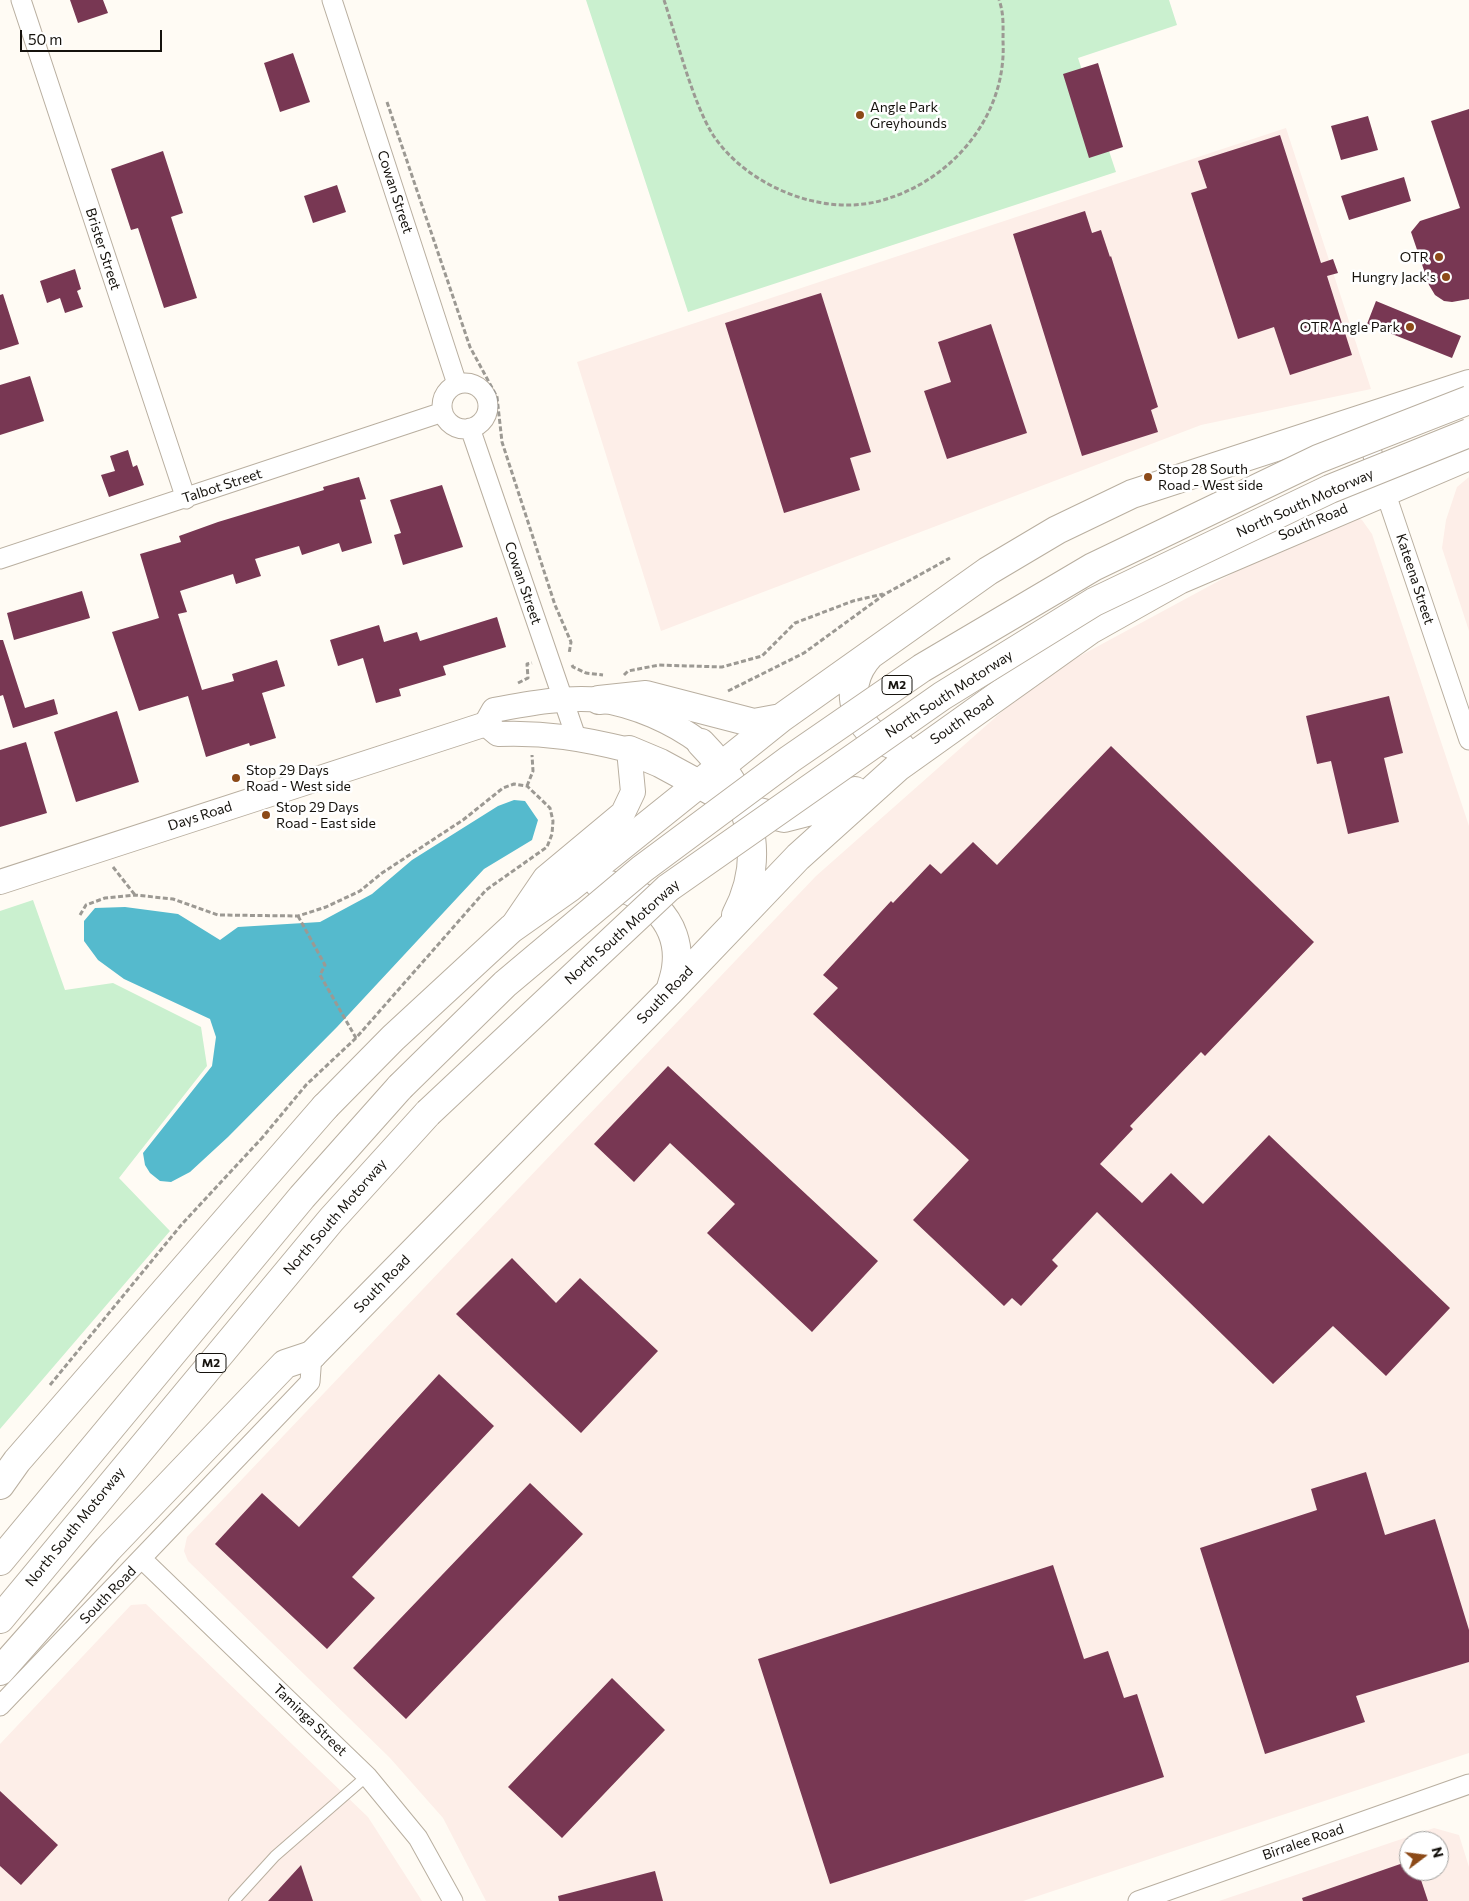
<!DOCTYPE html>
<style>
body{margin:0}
#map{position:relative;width:1469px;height:1901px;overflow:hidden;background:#fffbf4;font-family:Commissioner,sans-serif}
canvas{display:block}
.north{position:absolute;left:1399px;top:1831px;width:50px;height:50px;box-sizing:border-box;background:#fff;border:1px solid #a1a09e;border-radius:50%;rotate:75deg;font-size:14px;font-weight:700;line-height:20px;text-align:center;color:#15120d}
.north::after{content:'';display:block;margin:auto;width:18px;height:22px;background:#8c4a18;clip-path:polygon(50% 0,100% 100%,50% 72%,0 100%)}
.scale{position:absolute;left:20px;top:30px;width:142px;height:22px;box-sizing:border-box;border:2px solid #15120d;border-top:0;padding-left:6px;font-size:15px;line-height:18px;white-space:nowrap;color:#15120d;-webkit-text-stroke:4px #fff;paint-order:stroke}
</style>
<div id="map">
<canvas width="1469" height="1901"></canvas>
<div class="north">N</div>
<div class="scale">50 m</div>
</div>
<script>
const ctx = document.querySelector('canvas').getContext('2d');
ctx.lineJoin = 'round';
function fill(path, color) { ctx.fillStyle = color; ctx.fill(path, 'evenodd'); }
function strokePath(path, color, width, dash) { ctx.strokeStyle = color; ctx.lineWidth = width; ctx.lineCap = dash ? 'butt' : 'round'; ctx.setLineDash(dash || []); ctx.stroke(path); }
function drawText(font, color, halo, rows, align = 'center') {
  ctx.font = font + ' Commissioner,sans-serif'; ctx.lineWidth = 5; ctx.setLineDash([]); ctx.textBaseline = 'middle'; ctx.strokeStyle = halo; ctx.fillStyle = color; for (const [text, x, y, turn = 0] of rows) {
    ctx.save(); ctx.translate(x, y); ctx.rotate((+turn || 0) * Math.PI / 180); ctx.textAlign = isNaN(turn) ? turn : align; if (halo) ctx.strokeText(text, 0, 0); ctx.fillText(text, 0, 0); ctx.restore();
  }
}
const industrial = new Path2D(`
 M1286,128L1371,389L1201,425L661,631L577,362Z
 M1469,477V631L1442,548L1446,520L1457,487Z
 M1349,513L1362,520L1372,534L1469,826V1753L1023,1901H486L443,1818L390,1758L188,1561L184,1551L187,1537L816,876L1041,677L1337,517Z
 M146,1604L368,1817L422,1901H0V1744L131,1605Z
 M1434,1828L1459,1835L1469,1867V1901H1219ZM1409,1841H1439V1871H1409Z`);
const green = new Path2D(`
 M586,0H1169L1177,25L1078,58L1116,172L688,312Z
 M33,900L65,990L113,983L201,1027L207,1066L119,1178L170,1231L0,1429V911Z`);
const water = new Path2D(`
 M514,800L525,801L538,820L532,840L484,869L337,1027L228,1137L190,1172L171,1182L160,1181L150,1173L145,1165L143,1153L212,1066L216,1037L210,1019L124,979L98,960L84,941V921L95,908L125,907L178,914L220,940L238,927L320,922L372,894L412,860L498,806Z`);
const building = new Path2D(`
 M70,0H103L108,13L78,23Z
 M293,53L310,102L280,112L264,63Z
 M1098,63L1123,147L1089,158L1063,74Z
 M1469,109V299L1452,302L1444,301L1435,295L1429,285L1411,232L1420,221L1460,208L1431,121Z
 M1368,116L1378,150L1341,160L1331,126Z
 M1280,135L1321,263L1333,259L1338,273L1327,276L1352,355L1290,375L1274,327L1238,339L1191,193L1207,188L1198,161Z
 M163,151L183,213L171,217L197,298L164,308L138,228L131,230L111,169Z
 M1404,177L1411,201L1349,220L1341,196Z
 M337,185L346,212L313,223L304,196Z
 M1085,211L1092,233L1101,230L1110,257L1111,256L1158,407L1151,410L1158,432L1082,456L1013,234Z
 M75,269L81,289L77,291L83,307L65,313L60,298L47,303L40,281Z
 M821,293L871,452L850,458L860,490L784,513L725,323Z
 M3,294L19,344L0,350V295Z
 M1376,301L1461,336L1452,358L1367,324Z
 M991,324L1027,433L947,459L924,391L951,382L938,342Z
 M30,376L44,421L0,435V385Z
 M128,450L133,467L137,465L144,485L109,497L101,475L115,471L110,456Z
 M359,477L366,499L360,500L372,543L342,552L339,543L302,555L299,546L255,559L261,576L236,584L233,574L180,591L187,612L178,614L202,690L234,681L232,674L277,660L285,686L262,693L276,738L250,746L249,743L206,757L188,696L139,711L112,632L159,618L140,554L181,542L179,536L218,522L324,490L323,487Z
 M442,485L463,547L403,565L394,535L401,533L390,500Z
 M82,591L90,618L14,640L7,613Z
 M497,617L506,647L443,666L446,675L399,689L401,696L376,703L363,658L338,666L330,640L379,625L384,642L417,632L420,641Z
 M0,640H3L25,708L54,699L58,714L13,728L3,695L0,696Z
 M1389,696L1403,753L1384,758L1399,822L1348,834L1331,761L1317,764L1306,716Z
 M117,711L139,782L76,802L54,732Z
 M26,742L47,813L0,827V750Z
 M1111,746L1314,942L1205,1056L1201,1052L1130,1126L1133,1129L1100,1164L1142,1203L1171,1173L1203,1204L1269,1135L1450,1308L1386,1376L1333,1326L1273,1384L1097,1212L1052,1260L1058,1266L1021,1306L1012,1298L1004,1306L913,1220L969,1160L813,1014L838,988L823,975L891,901L893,903L930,864L941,874L973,842L997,865Z
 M668,1066L878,1261L812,1332L707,1233L735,1204L670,1143L634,1182L594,1144Z
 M512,1258L556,1303L580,1278L658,1351L581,1433L456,1314Z
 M439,1374L494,1426L352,1577L375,1598L327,1649L215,1544L262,1493L299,1527Z
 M1366,1472L1385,1535L1435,1519L1469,1630V1662L1356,1696L1365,1722L1265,1754L1200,1548L1317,1510L1311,1489Z
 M530,1483L583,1534L406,1719L353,1668Z
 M1053,1565L1084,1659L1108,1651L1124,1698L1137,1694L1164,1777L830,1884L758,1659Z
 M612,1678L665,1730L562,1838L508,1787Z
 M0,1791L58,1845L21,1885L0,1866Z
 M1409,1861V1871H1418L1428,1901H1303L1302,1898Z
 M301,1865L313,1901H268Z
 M655,1871L663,1901H559L558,1896Z`);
const path = new Path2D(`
 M664,0C677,39 692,101 713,135C747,186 823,218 883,200C953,180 1007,115 1003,41C1003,27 1004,13 999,0
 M387,102L470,347L497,397L502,442L555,605L571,642L569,654
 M572,665L573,667L586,673L603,675
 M624,675L628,671L659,665L722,667L762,656L795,623L853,601L883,594
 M518,683L528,678L527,664L532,663
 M728,691L804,653L885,594L950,558
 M527,786L533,771L532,755
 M113,867L135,895
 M80,915L86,905L105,898L135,895L173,899L218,915L298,916L326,907L360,891L382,873L463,820L503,788L514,784L527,786L550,808L553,821L552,834L547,847L486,890L356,1038L306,1085L262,1138
 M298,916L325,965L320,975L356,1038
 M50,1385L182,1224L262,1138`);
const service = new Path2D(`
 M234,1901L275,1856L367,1776`);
const minor = new Path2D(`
 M21,0L186,499
 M332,0L457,384
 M442 406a23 23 0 1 1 46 0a23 23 0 1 1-46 0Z
 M470,428L576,737
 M1364,429L1469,740
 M0,559L443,412
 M142,1559L367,1776L418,1838L453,1901
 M0,1706L310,1382L312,1355
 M1138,1901L1469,1784`);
const tertiary = new Path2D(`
 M486,724L498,734C546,732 584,739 629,750L633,792L623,813L545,878L513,925
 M0,882L486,724L494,710C526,704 568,696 600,700C635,705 673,722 701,743`);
const trunk = new Path2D(`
 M870,655C838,689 856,738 901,747
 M599,700L646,695L754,723L781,718
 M701,743C748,791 769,853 736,915
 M629,750L660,763L743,808L784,818L823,808L855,791
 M599,884C643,886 683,921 676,968C675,976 672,984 670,991
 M325,1107L393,1038L511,929L569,888L781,718L988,571L1057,530L1132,494L1469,384
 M312,1355L670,991L798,857L898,767L1090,630L1179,580L1469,456`);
const motorway = new Path2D(`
 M0,1485L17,1461L325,1107
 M0,1561L302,1197L400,1087
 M0,1619L331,1220L428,1113
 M0,1671L108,1549L285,1364L312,1355`);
const motorwayBridge = new Path2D(`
 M400,1087L505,984L642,869L790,759L922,668L1093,567L1318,459L1469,400
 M428,1113L668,888L942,696L1094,602L1330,489L1469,433`);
const markers = [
 [860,115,5,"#8c4a18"],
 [1439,257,5,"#8c4a18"],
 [1446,277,5,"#8c4a18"],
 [1410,327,5,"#8c4a18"],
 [1148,477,5,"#8c4a18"],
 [236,778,5,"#8c4a18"],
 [266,815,5,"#8c4a18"]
];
const shields = [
 [897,685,30],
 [211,1363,30]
];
const shieldNames = [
 ["M2",897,685],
 ["M2",211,1363]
];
const poiNames = [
 ["Angle Park",870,107],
 ["Greyhounds",870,123],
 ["OTR",1429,257,"right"],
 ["Hungry Jack's",1436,277,"right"],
 ["OTR Angle Park",1400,327,"right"],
 ["Stop 28 South",1158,469],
 ["Road - West side",1158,485],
 ["Stop 29 Days",246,770],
 ["Road - West side",246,786],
 ["Stop 29 Days",276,807],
 ["Road - East side",276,823]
];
const streetNames = [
 ["Cowan Street",395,192,72],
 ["Brister Street",103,249,72],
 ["Talbot Street",222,486,-18],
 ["North South Motorway",1305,503,-24],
 ["South Road",1313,522,-23],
 ["Kateena Street",1415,579,72],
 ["Cowan Street",523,583,71],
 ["North South Motorway",949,694,-33],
 ["South Road",962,720,-35],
 ["Days Road",200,816,-18],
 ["North South Motorway",622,932,-42],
 ["South Road",665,995,-46],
 ["North South Motorway",335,1217,-49],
 ["South Road",382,1284,-46],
 ["North South Motorway",75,1527,-51],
 ["South Road",108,1595,-46],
 ["Taminga Street",310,1720,44],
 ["Birralee Road",1303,1842,-19]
];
fill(industrial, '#fdeee8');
fill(green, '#caf0cf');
fill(water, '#55bacd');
fill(building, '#783753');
strokePath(service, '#b9afa0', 12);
strokePath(minor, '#b9afa0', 21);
strokePath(tertiary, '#b9afa0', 26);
strokePath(trunk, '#b9afa0', 30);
strokePath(motorway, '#b9afa0', 30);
strokePath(path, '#9c9993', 3, [5, 2.5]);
strokePath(service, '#fff', 10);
strokePath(minor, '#fff', 19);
strokePath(tertiary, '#fff', 24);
strokePath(trunk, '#fff', 28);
strokePath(motorway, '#fff', 28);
strokePath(motorwayBridge, '#b9afa0', 30, []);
strokePath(motorwayBridge, '#fff', 28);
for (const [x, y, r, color] of markers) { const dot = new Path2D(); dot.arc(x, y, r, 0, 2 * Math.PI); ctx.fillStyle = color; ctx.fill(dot); strokePath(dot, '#fff', 2); }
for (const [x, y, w] of shields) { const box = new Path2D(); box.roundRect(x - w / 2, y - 9.5, w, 19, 4); ctx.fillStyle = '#fff'; ctx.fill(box); strokePath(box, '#15120d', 1); }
drawText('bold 12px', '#15120d', null, shieldNames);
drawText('14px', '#15120d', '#fff', poiNames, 'left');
drawText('14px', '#15120d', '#fff', streetNames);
</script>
